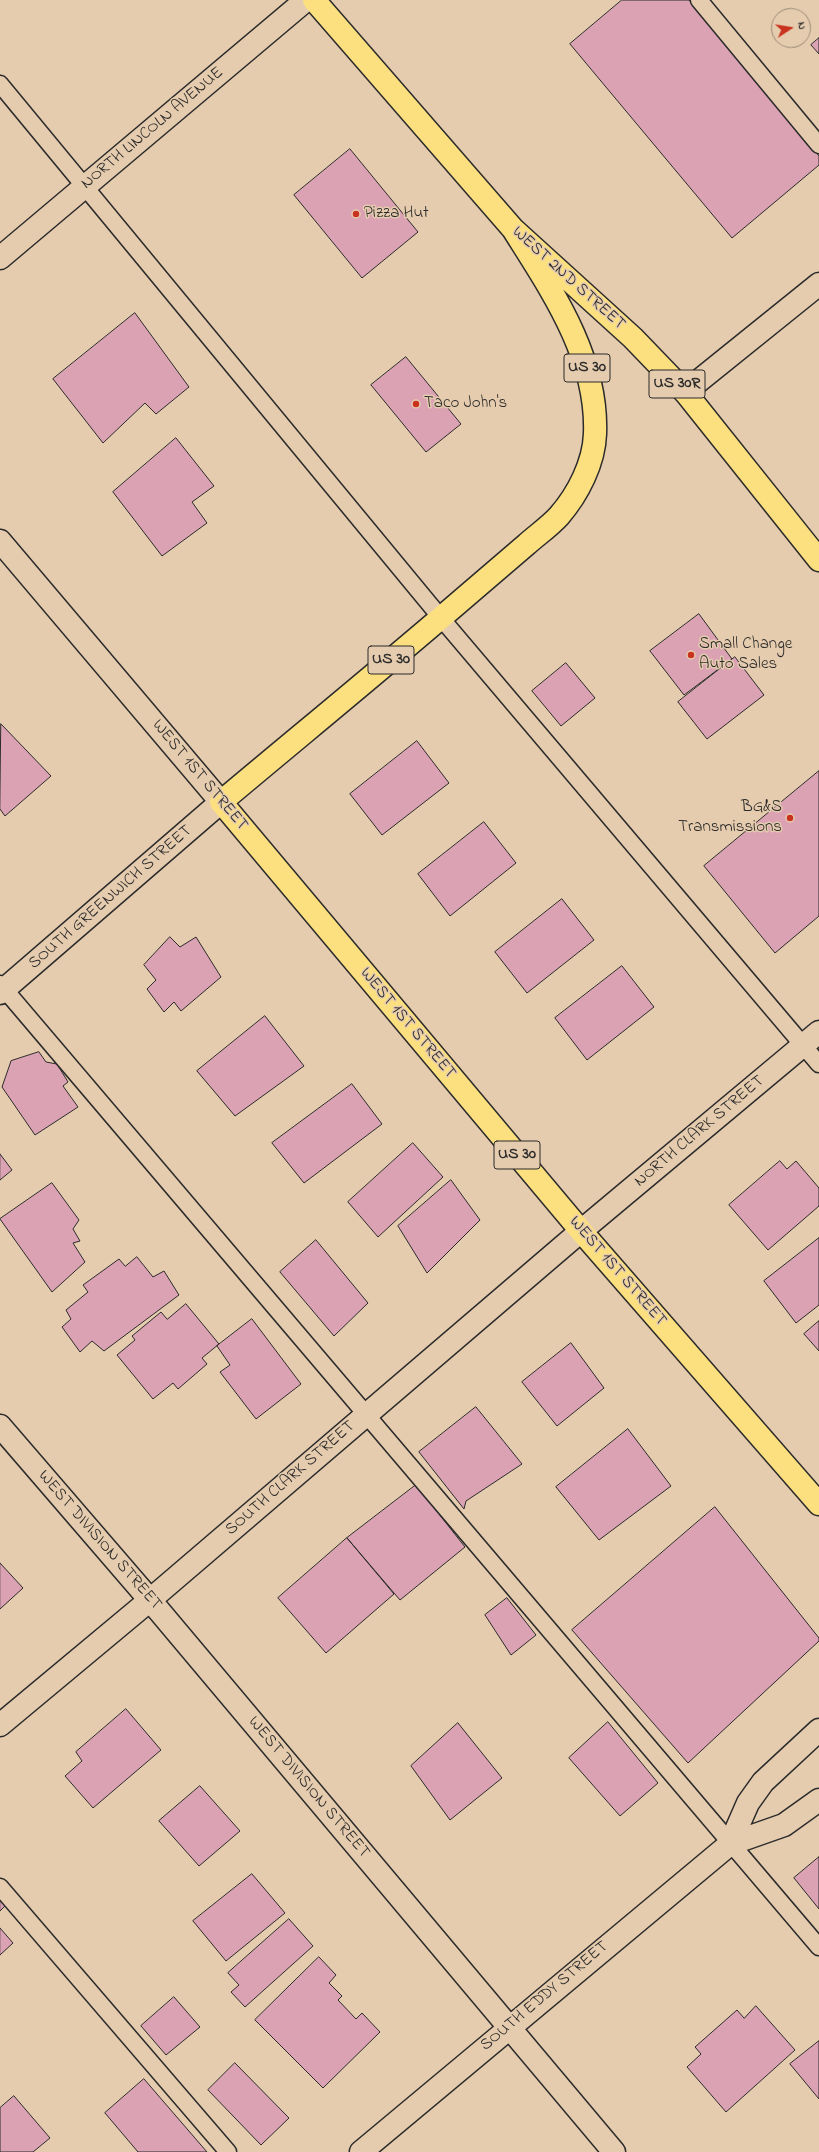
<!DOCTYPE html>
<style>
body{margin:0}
#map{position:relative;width:819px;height:2152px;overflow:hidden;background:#e6ccae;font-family:"Indie Flower",sans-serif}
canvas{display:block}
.north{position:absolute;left:771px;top:8px;width:40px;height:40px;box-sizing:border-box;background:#e6ccae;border:1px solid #9b8c7a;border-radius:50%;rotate:78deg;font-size:11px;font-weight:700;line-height:16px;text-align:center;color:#2b2b2b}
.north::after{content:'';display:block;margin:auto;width:14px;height:18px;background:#c8321e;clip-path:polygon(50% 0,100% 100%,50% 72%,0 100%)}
</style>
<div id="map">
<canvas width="819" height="2152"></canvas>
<div class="north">N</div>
</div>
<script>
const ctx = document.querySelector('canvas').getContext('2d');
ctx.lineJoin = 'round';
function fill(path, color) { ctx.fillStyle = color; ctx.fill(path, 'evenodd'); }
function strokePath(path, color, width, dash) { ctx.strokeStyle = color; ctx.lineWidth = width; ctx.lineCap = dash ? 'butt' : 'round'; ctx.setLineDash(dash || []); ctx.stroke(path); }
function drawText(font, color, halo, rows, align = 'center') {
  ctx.font = font + ' "Indie Flower",sans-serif'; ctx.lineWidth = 3; ctx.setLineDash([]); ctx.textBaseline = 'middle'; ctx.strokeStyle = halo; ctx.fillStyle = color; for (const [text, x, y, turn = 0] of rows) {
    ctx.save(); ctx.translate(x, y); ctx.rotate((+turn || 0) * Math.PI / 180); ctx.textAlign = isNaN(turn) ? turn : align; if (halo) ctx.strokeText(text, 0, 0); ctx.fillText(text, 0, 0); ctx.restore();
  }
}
const building = new Path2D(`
 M622,0H689L819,156V165L732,238L570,44Z
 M819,38V54L811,45Z
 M350,149L418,232L362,278L294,195Z
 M135,313L189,387L156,414L145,403L103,443L53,379Z
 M406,357L461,424L426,452L371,385Z
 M176,438L214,486L192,502L207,523L162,556L113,492Z
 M699,614L732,659L684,695L650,651Z
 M735,657L764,695L707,739L678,702Z
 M566,663L595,698L561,726L532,691Z
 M1,724L51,776L5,816L0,809Z
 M417,741L449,783L382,835L350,794Z
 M819,771V916L775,953L704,866Z
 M484,822L516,863L450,916L418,874Z
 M562,899L594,940L527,993L495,952Z
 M170,937L180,947L196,937L221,977L181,1011L174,1002L164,1012L147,989L156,980L144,965Z
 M622,966L654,1007L587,1060L555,1018Z
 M265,1016L304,1066L235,1116L197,1071Z
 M39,1052L46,1062L57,1064L68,1082L63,1086L78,1107L35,1135L2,1087L11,1061Z
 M352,1084L382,1124L304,1183L272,1143Z
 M413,1143L443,1177L378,1237L348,1202Z
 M0,1154L12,1170L0,1180Z
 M780,1161L787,1169L796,1161L819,1188V1206L768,1250L729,1205Z
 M451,1180L480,1220L427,1273L398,1226Z
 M52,1183L79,1220L73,1229L80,1241L73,1243L85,1262L52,1292L0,1219Z
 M819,1238V1305L796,1323L764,1281Z
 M316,1240L368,1303L334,1336L280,1272Z
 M137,1257L153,1277L164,1271L179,1295L104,1351L92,1341L80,1352L62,1327L71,1319L66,1310L88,1292L83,1285L119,1259L125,1266Z
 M186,1304L219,1344L202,1358L207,1364L178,1389L173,1383L153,1399L117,1355L135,1340L132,1336L161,1312L167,1319Z
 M252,1319L301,1384L256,1419L220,1372L230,1365L217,1346Z
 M819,1321V1351L804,1334Z
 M571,1343L604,1388L557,1426L522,1382Z
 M476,1407L522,1464L466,1501L464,1509L419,1452Z
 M628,1429L671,1486L599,1540L556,1487Z
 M416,1485L465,1547L400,1600L347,1538Z
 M715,1507L819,1638V1641L688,1763L572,1630Z
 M347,1538L394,1594L326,1653L278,1598Z
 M0,1563L23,1588L0,1609Z
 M507,1598L536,1635L511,1655L485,1615Z
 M126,1709L161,1750L93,1808L65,1776L82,1761L76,1752Z
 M608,1722L658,1783L620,1816L569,1758Z
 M458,1723L502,1778L450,1820L411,1766Z
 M200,1786L240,1831L199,1866L159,1821Z
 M819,1857V1909L794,1878Z
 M252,1874L285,1913L226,1961L193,1921Z
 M0,1893L9,1902L0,1911Z
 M289,1919L313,1946L245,2007L231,1992L239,1985L228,1973Z
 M0,1928L13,1943L0,1955Z
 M319,1957L336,1975L329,1983L342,1996L338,2000L356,2019L362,2013L380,2032L323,2088L255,2020Z
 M174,1997L200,2027L166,2055L141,2026Z
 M756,2006L795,2050L726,2112L687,2067L701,2054L695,2047L737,2010L744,2018Z
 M819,2041V2099L790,2064Z
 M235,2063L289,2118L261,2145L208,2090Z
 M144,2079L207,2152H138L105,2113Z
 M14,2096L50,2138L33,2152H0V2108Z`);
const lane = new Path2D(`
 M699,0L819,145
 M0,84L441,618L819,1064
 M0,984L819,1947
 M0,1887L228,2152`);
const street = new Path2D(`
 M0,258L306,0
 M685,392L819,284
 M0,541L221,802L0,993
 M0,1426L150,1600L614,2152
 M0,1725L150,1600L581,1231L819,1032`);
const secondary = new Path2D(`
 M730,1844L748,1803L763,1782L819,1730
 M361,2152L730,1844L784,1825L819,1800`);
const highway = new Path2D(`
 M314,0L513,229L633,338L685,392L819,560
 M513,229C552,291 598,357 595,434C594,463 578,494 559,516C550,526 537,535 527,544C506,562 485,580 464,598C384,667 302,734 221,802L581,1231L819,1504`);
const markers = [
 [356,214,4,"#c8321e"],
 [416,404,4,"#c8321e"],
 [691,655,4,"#c8321e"],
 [790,818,4,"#c8321e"]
];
const shields = [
 [587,368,46],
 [677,384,56],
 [391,660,46],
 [517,1155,46]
];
const shieldNames = [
 ["US 30",587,368],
 ["US 30R",677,384],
 ["US 30",391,660],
 ["US 30",517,1155]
];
const streetNames = [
 ["NORTH LINCOLN AVENUE",153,129,-40],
 ["WEST 2ND STREET",568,279,42],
 ["WEST 1ST STREET",199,776,50],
 ["SOUTH GREENWICH STREET",111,898,-41],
 ["WEST 1ST STREET",407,1024,50],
 ["NORTH CLARK STREET",700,1132,-40],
 ["WEST 1ST STREET",617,1272,49],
 ["SOUTH CLARK STREET",291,1479,-41],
 ["WEST DIVISION STREET",99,1541,49],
 ["WEST DIVISION STREET",308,1788,50],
 ["SOUTH EDDY STREET",545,1997,-40]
];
const poiNames = [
 ["Pizza Hut",364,214],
 ["Taco John's",424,404],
 ["Small Change",699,645],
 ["Auto Sales",699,665],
 ["BG&S",782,808,"right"],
 ["Transmissions",782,828,"right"]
];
fill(building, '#daa2b3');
strokePath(building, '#2b2b2b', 1);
strokePath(lane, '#2b2b2b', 19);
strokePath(street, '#2b2b2b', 25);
strokePath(secondary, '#2b2b2b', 25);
strokePath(highway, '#2b2b2b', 25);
strokePath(lane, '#e6ccae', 16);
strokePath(street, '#e6ccae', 22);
strokePath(secondary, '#e6ccae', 22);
strokePath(highway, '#fce080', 22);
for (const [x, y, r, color] of markers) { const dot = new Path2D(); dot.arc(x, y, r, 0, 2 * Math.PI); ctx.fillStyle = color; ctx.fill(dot); strokePath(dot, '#e6ccae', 1.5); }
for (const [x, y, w] of shields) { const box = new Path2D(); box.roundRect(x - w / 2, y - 14, w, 28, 3); ctx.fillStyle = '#e6ccae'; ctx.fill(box); strokePath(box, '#2b2b2b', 1); }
drawText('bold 16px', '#2b2b2b', null, shieldNames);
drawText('17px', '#2b2b2b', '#e6ccae', streetNames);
drawText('17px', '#2b2b2b', '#e6ccae', poiNames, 'left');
</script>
